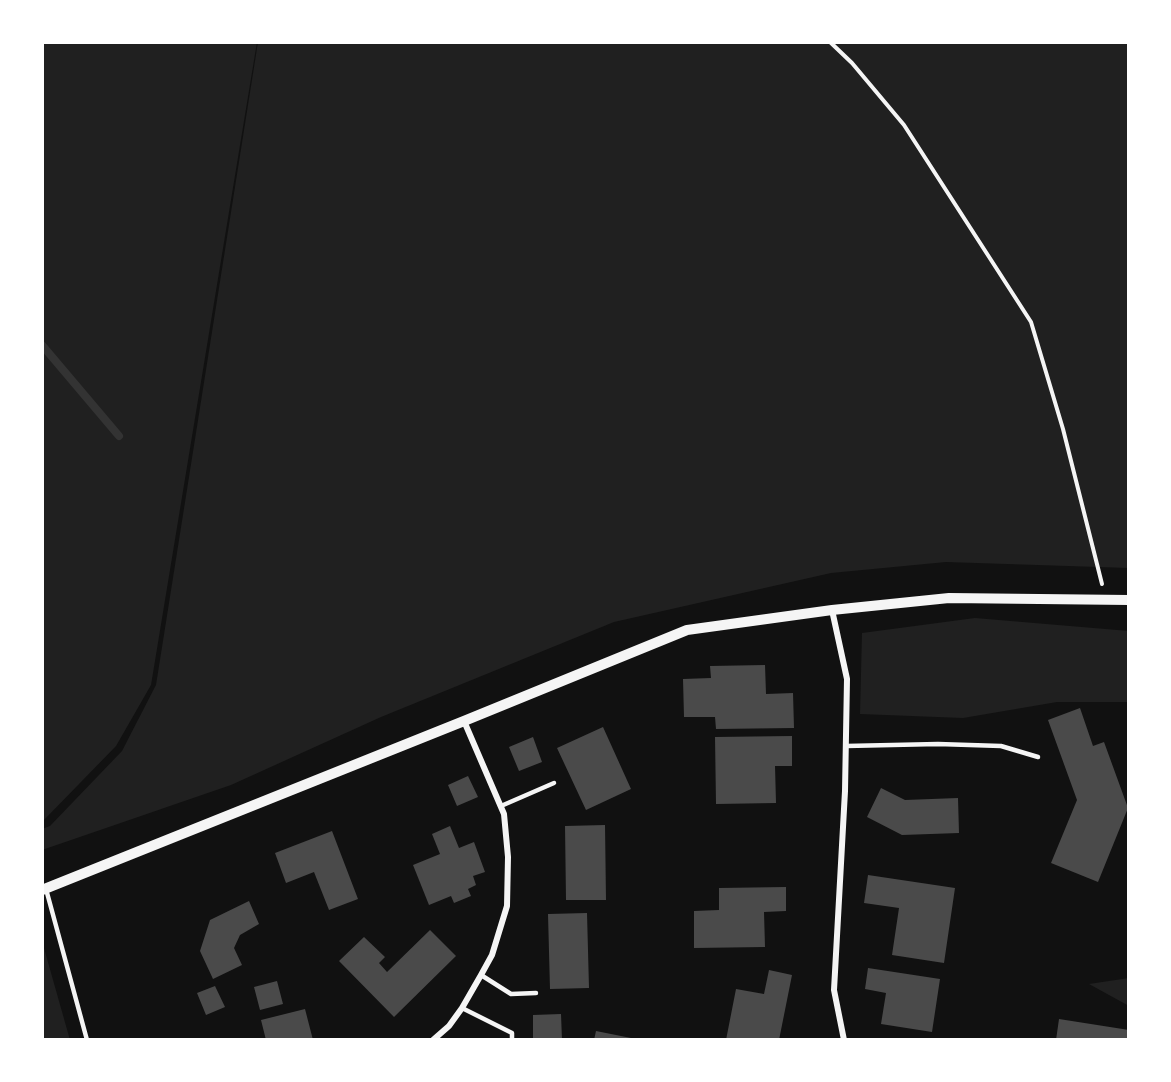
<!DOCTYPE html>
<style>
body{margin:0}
#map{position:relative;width:1171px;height:1082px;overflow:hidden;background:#111;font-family:"Varela Round",sans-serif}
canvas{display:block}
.frame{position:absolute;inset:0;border:44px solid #fff;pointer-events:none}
</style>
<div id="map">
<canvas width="1171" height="1082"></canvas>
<div class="frame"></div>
</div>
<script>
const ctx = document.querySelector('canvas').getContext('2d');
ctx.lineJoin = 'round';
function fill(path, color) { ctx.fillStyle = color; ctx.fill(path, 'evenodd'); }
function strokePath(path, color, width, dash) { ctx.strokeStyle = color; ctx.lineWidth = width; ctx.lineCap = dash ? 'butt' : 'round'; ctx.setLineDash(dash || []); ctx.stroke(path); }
const green = new Path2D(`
 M42,42H257L151,685L116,746L42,822Z
 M258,42H1129V568L946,562L831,573L614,622L381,717L231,785L42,850V829L50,826L122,751L156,685Z
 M975,618L1129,631V702H1057L963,718L860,714L862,633Z
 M42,941L70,1040H42Z
 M1129,978V1006L1089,984Z`);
const stream = new Path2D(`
 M42,345L119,436`);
const building = new Path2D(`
 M765,665L766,694L793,693L794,728L716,729L715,717H684L683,679L711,678L710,666Z
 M1080,708L1093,746L1104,742L1128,808L1098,882L1051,863L1077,800L1048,720Z
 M603,727L631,789L586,810L557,748Z
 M792,736V766H775L776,803L716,804L715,737Z
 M533,737L542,762L519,771L509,747Z
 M468,776L478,797L457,806L448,785Z
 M881,788L905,800L958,798L959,833L902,835L867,817Z
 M605,825L606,900H566L565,826Z
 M450,826L459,848L474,842L485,872L473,876L476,885L468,889L471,896L454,903L451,896L429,905L413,865L440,854L432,834Z
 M332,831L358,899L329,910L314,872L286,883L275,853Z
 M868,875L955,888L944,963L892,955L899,908L864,903Z
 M786,887V911L764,912L765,947L694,948V911L719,910V888Z
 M249,901L259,924L240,935L234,948L242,965L213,979L200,951L210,920Z
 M587,913L589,988L550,989L548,914Z
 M430,930L456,956L394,1017L339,961L364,937L385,957L379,963L387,972Z
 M868,968L940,979L932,1032L881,1024L886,993L865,989Z
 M769,970L792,975L779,1040H726L736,989L764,994Z
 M277,981L283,1004L260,1010L254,987Z
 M215,986L225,1007L206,1015L197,993Z
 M305,1009L313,1040H266L261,1020Z
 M561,1014L562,1040H533V1015Z
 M1059,1019L1129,1030V1040H1056Z
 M596,1031L636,1039V1040H594Z`);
const path = new Path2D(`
 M830,42L852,63L904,125L1031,322L1063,429L1102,584`);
const service = new Path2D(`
 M846,746L938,744L1001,746L1038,757
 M501,806L554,783
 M46,889L87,1040
 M481,975L511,994L536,993
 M462,1008L512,1033V1040`);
const minor = new Path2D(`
 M832,610L847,679L845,791L834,990L844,1040
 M433,1040L449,1026L462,1008L481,975L492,955L507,906L508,857L504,814L464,721`);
const tertiary = new Path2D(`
 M42,890L464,721L687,630L832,610L949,598L1129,600`);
fill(green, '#202020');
strokePath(stream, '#333', 8);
fill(building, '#4a4a4a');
strokePath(path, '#f5f5f5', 4);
strokePath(service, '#f5f5f5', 4.5);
strokePath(minor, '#f5f5f5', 6);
strokePath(tertiary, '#f5f5f5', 10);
</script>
